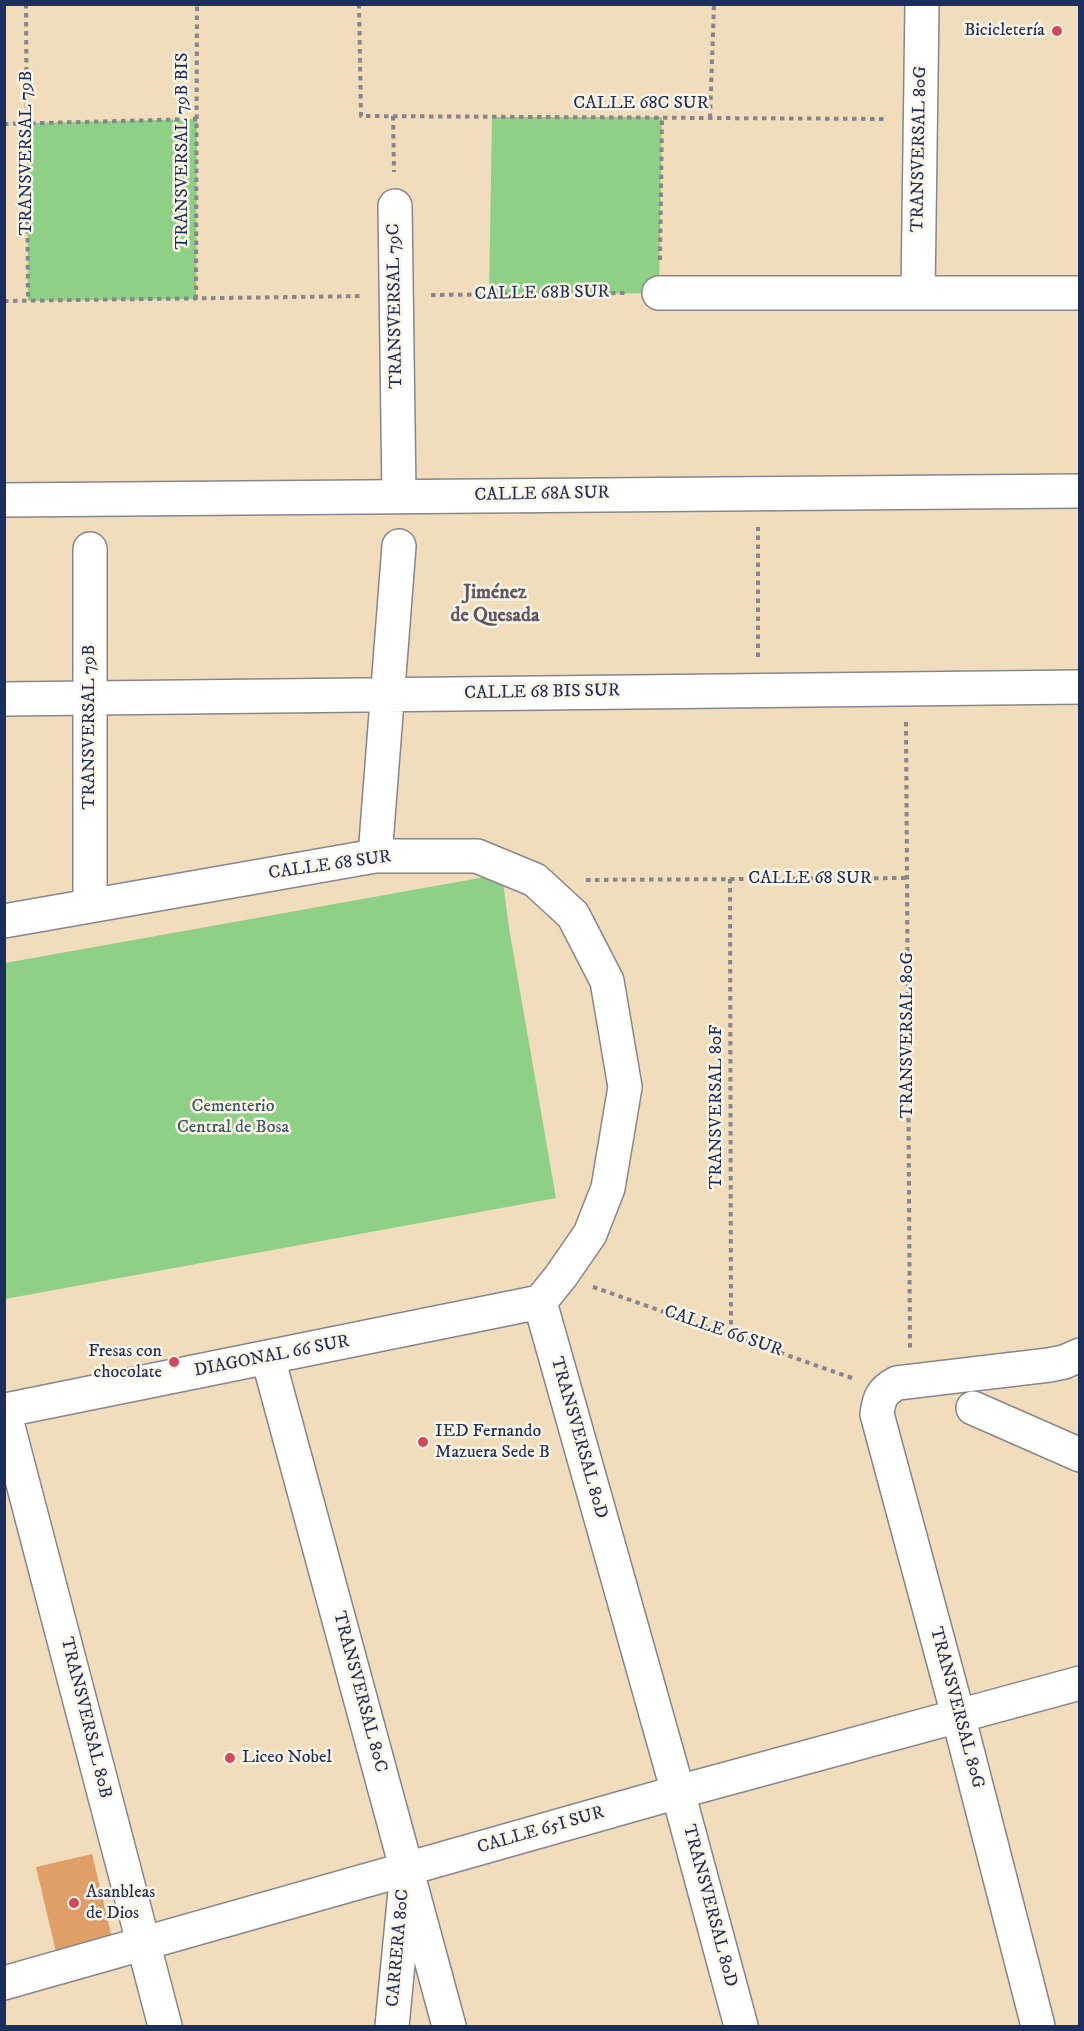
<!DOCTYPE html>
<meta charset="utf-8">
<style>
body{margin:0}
#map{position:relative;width:1084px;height:2031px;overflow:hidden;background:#f1ddbc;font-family:"IM FELL DW Pica",serif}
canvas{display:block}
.frame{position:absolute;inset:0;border:6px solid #1b2f5e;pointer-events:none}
</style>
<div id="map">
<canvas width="1084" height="2031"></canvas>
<div class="frame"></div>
</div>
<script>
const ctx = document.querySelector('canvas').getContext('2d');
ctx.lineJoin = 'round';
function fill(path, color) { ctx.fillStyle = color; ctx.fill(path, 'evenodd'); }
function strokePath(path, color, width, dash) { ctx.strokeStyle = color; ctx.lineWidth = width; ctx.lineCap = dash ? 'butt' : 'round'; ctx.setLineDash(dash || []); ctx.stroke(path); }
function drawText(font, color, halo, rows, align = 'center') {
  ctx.font = font + ' "IM FELL DW Pica",serif'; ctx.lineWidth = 5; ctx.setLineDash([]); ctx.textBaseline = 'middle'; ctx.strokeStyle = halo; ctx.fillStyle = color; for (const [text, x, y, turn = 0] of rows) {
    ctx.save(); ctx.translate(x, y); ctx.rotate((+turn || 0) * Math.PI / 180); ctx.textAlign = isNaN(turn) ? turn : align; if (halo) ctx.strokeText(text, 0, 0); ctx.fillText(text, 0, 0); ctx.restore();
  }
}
const green = new Path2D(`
 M492,117H662L659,293L489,295Z
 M197,119L196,299L28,301L27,123Z
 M502,874L509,928L556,1198L5,1299V963Z`);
const building = new Path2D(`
 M92,1854L112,1938L56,1952L36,1867Z`);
const path = new Path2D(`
 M26,4L28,301
 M359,4L361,116L887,119
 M393,116L394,172
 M710,118L714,4
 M4,124L197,119
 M660,260L662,117
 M431,295L625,293
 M196,299L197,4
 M4,301L364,296
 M758,657V527
 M906,722L910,1348
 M730,879L731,1334
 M586,880L907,878
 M593,1287L852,1378`);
const minor = new Path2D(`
 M395,206L399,496
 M659,293H1080
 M918,293L922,4
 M90,549V906
 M4,699L1080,687
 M375,856L399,546
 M4,921L375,856H477L535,880L573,915L607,981L625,1087L608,1188L590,1234L561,1276L540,1302L678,1792L741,2026
 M268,1358L449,2026
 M973,1408L1080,1455
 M6,1410L540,1302
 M4,1983L678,1792L1080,1683
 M392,2026L405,1891`);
const tertiary = new Path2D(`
 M4,500L1080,491
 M4,1411L165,2026
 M1038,2026L958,1715L877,1414C879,1398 882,1391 897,1383L1049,1365L1064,1362L1080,1355`);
const markers = [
 [1057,31,6,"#d1495b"],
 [174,1362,6,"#d1495b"],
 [423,1442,6,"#d1495b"],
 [230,1758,6,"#d1495b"],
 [74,1903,6,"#d1495b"]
];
const poiNames = [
 ["Bicicletería",1045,31,"right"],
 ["Fresas con",162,1352,"right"],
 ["chocolate",162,1373,"right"],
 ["IED Fernando",435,1432],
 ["Mazuera Sede B",435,1453],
 ["Liceo Nobel",242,1758],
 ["Asanbleas",86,1893],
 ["de Dios",86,1914]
];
const streetNames = [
 ["CALLE 68C SUR",641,104],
 ["TRANSVERSAL 80G",920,149,-89],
 ["TRANSVERSAL 79B BIS",183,151,-90],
 ["TRANSVERSAL 79B",27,153,-90],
 ["CALLE 68B SUR",542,294,-1],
 ["TRANSVERSAL 79C",396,306,-91],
 ["CALLE 68A SUR",542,495,-1],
 ["CALLE 68 BIS SUR",542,693,-1],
 ["TRANSVERSAL 79B",90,727,-90],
 ["CALLE 68 SUR",330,866,-8],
 ["CALLE 68 SUR",810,879],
 ["TRANSVERSAL 80G",908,1035,-90],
 ["TRANSVERSAL 80F",717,1107,-90],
 ["CALLE 66 SUR",723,1332,19],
 ["DIAGONAL 66 SUR",272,1357,-11],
 ["TRANSVERSAL 80D",578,1438,74],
 ["TRANSVERSAL 80C",359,1692,75],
 ["TRANSVERSAL 80G",956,1708,75],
 ["TRANSVERSAL 80B",85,1718,76],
 ["CALLE 65I SUR",541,1831,-16],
 ["TRANSVERSAL 80D",709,1906,75],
 ["CARRERA 80C",399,1948,-85]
];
const parkNames = [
 ["Cementerio",233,1107],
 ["Central de Bosa",233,1128]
];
const neighbourhoodNames = [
 ["Jiménez",495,594],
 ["de Quesada",495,617]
];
fill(green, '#8fd087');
fill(building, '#df9f67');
strokePath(minor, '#86868d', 36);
strokePath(tertiary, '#86868d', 36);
strokePath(path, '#86868d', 4, [4.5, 4.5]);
strokePath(minor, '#fff', 33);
strokePath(tertiary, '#fff', 33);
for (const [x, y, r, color] of markers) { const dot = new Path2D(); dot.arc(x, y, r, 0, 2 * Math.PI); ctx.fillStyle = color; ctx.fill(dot); strokePath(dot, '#fcf5e5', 2); }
drawText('18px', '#1b2f5e', '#fcf5e5', poiNames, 'left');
drawText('18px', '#1b2f5e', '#fcf5e5', streetNames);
drawText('18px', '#385768', '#fcf5e5', parkNames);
drawText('bold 20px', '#605661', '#fcf5e5', neighbourhoodNames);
</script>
